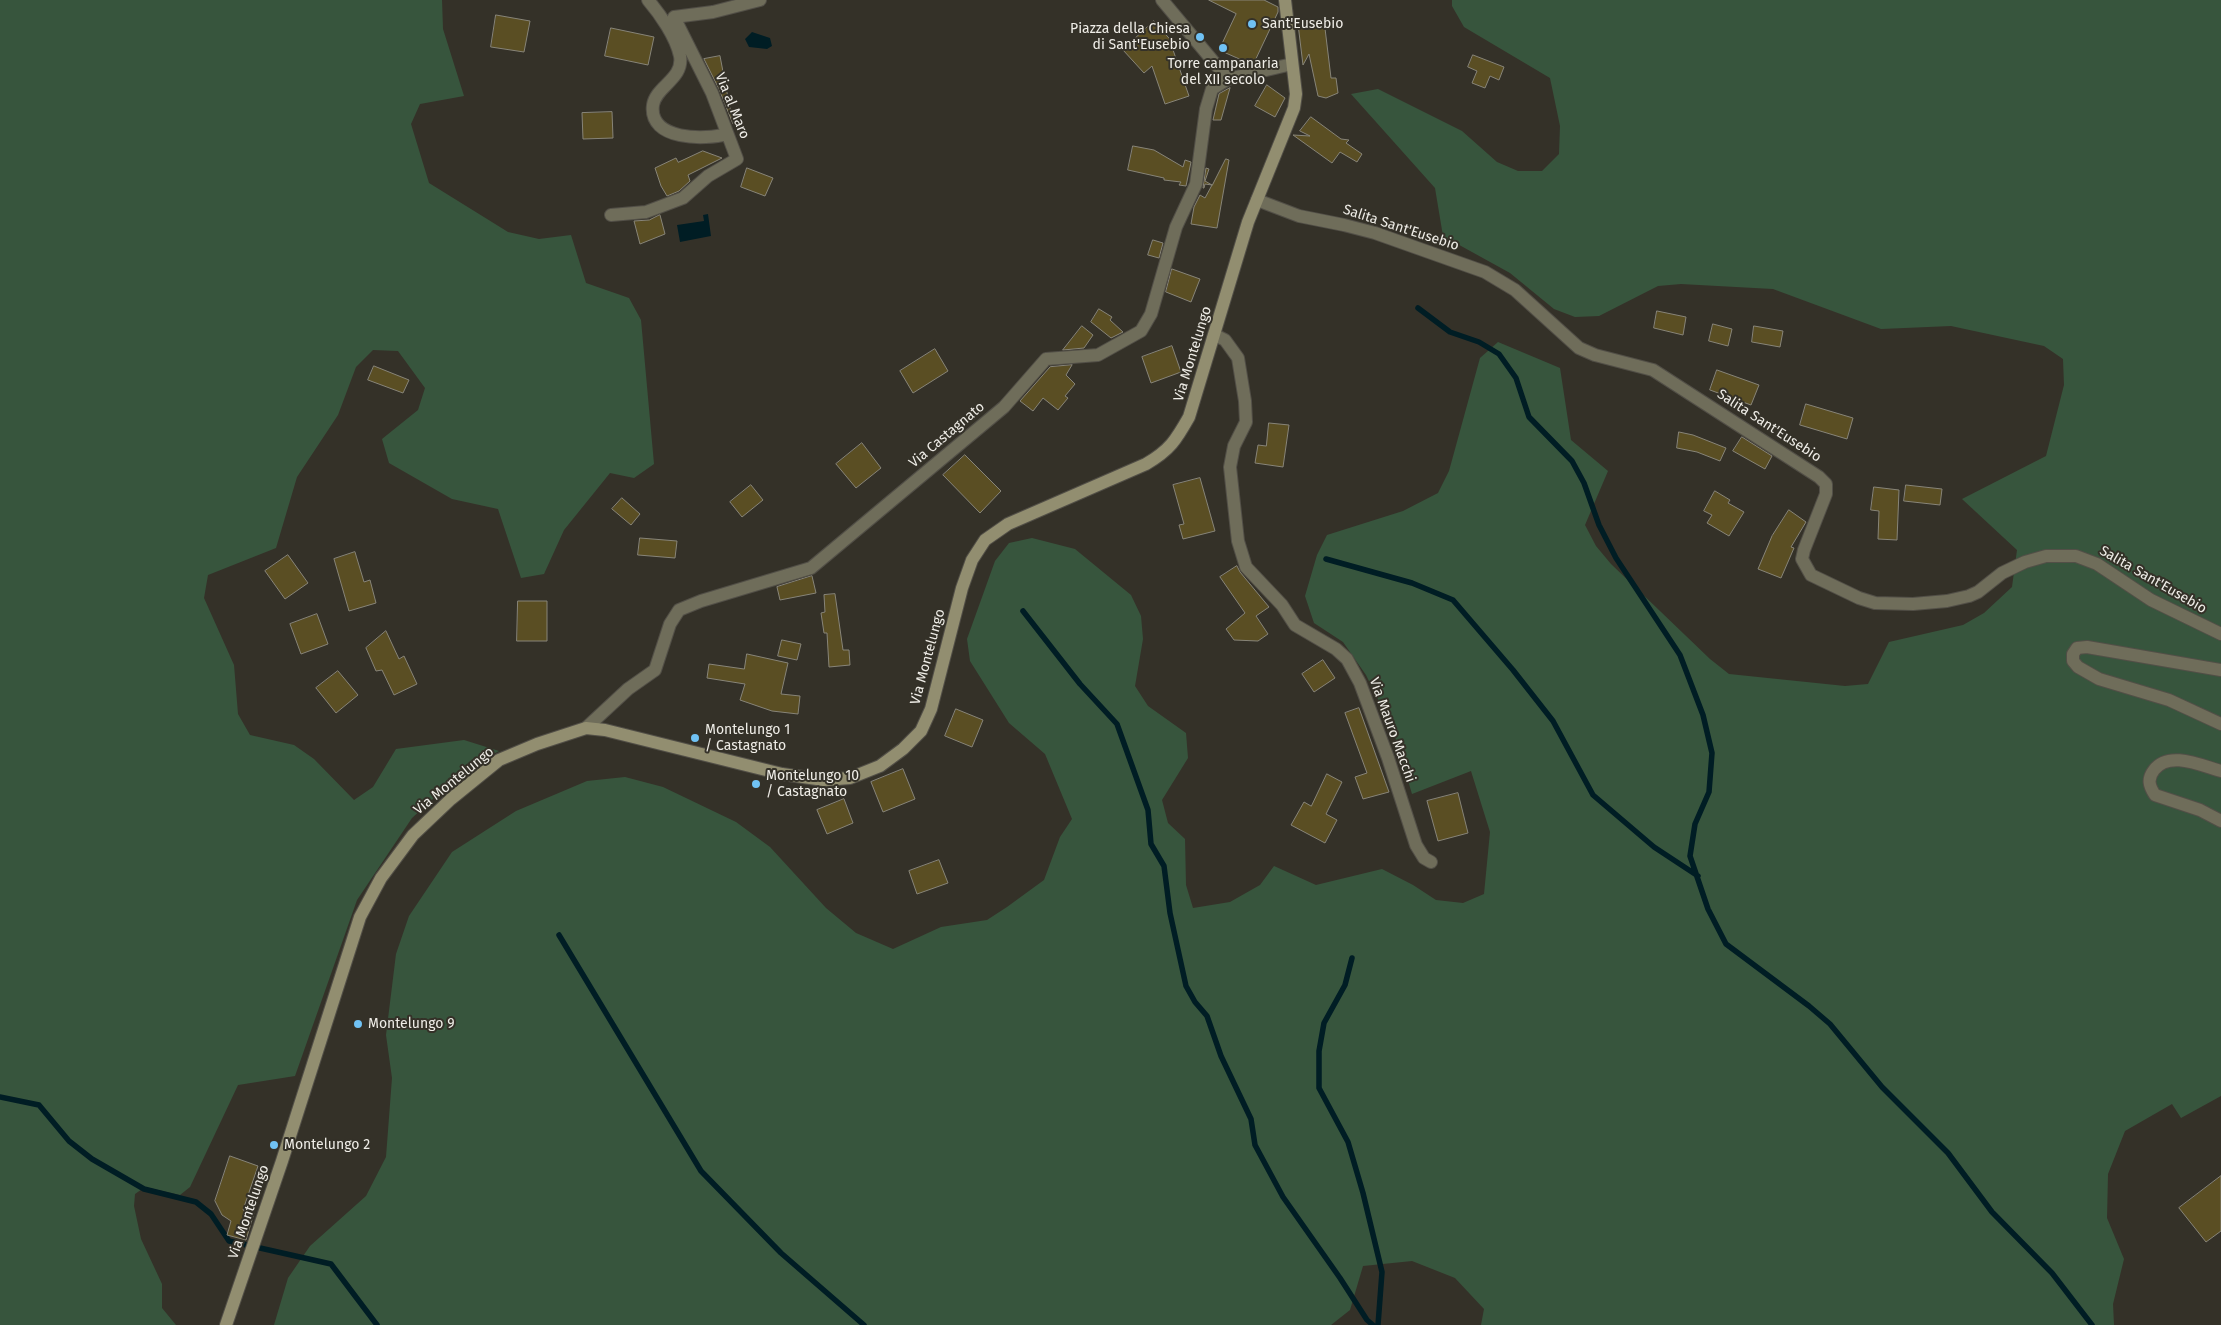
<!DOCTYPE html>
<style>
body{margin:0}
canvas{display:block;background:#343128}
</style>
<canvas width="2221" height="1325"></canvas>
<script>
const ctx = document.querySelector('canvas').getContext('2d');
ctx.lineJoin = 'round';
function fill(path, color) { ctx.fillStyle = color; ctx.fill(path, 'evenodd'); }
function strokePath(path, color, width, dash) { ctx.strokeStyle = color; ctx.lineWidth = width; ctx.lineCap = dash ? 'butt' : 'round'; ctx.setLineDash(dash || []); ctx.stroke(path); }
function drawText(font, color, halo, rows, align = 'center') {
  ctx.font = font + ' "Fira Sans",sans-serif'; ctx.lineWidth = 4; ctx.setLineDash([]); ctx.textBaseline = 'middle'; ctx.strokeStyle = halo; ctx.fillStyle = color; for (const [text, x, y, turn = 0] of rows) {
    ctx.save(); ctx.translate(x, y); ctx.rotate((+turn || 0) * Math.PI / 180); ctx.textAlign = isNaN(turn) ? turn : align; if (halo) ctx.strokeText(text, 0, 0); ctx.fillText(text, 0, 0); ctx.restore();
  }
}
const green = new Path2D(`
 M0,0H442L443,29L464,96L420,104L411,124L429,183L508,232L539,239L571,235L586,283L629,298L641,320L654,464L634,478L610,473L564,530L544,574L521,578L498,509L452,499L389,463L382,439L418,410L425,388L398,351L373,350L356,367L338,415L297,477L276,548L208,575L204,598L234,665L238,714L250,735L294,745L314,759L354,800L373,787L396,749L464,740L499,751L467,768L412,818L357,900L295,1076L238,1085L190,1187L180,1195L145,1187L135,1194L134,1206L141,1239L162,1284V1308L176,1325H0Z
 M1452,0H2221V1096L2181,1118L2172,1104L2125,1131L2108,1174L2107,1218L2124,1259L2113,1304L2114,1325H1481L1484,1309L1455,1278L1412,1261L1363,1266L1350,1310L1331,1325H274L288,1278L310,1246L366,1196L386,1157L392,1078L386,1035L396,954L409,916L452,852L516,811L587,781L625,777L663,787L736,822L770,847L826,908L856,933L893,949L941,927L987,920L1007,907L1044,880L1060,837L1072,819L1045,754L1009,723L970,661L967,639L995,561L1009,543L1032,538L1075,549L1131,595L1141,616L1143,639L1135,686L1148,706L1186,733L1188,758L1162,800L1168,823L1185,839L1186,885L1193,908L1230,902L1260,885L1274,866L1316,885L1382,869L1413,885L1436,900L1463,903L1484,894L1490,832L1471,771L1412,794L1393,730L1366,675L1343,642L1314,623L1305,596L1317,555L1327,535L1403,511L1438,493L1449,471L1480,358L1498,342L1560,368L1571,440L1608,471L1585,525L1596,546L1611,564L1710,659L1729,674L1845,686L1868,684L1889,642L1963,625L1984,613L2012,587L2017,550L1962,499L2046,456L2064,385L2063,359L2044,346L1951,326L1881,329L1773,289L1681,284L1658,286L1599,316L1575,317L1554,309L1510,273L1443,236L1435,188L1351,94L1378,89L1462,131L1497,162L1518,171H1542L1559,154L1560,126L1550,78L1464,27L1452,6Z`);
const water = new Path2D(`
 M752,32L770,38L772,46L767,49L749,47L745,39Z
 M708,214L711,236L680,242L677,225L704,221L703,215Z`);
const stream = new Path2D(`
 M1418,308L1450,332L1479,342L1499,354L1516,378L1529,417L1572,461L1584,483L1599,525L1616,558L1680,655L1703,715L1712,753L1709,792L1695,824L1690,856L1708,909L1726,944L1809,1006L1830,1024L1882,1087L1948,1153L1992,1212L2052,1273L2092,1325
 M1326,559L1412,583L1453,600L1513,670L1553,721L1593,795L1654,847L1698,876
 M1023,611L1080,684L1117,724L1148,810L1151,844L1164,866L1170,913L1186,986L1195,1002L1207,1016L1221,1056L1251,1119L1255,1145L1283,1197L1340,1278L1367,1320L1373,1325
 M559,935L701,1171L781,1253L864,1325
 M1352,958L1345,985L1324,1023L1319,1051V1088L1348,1142L1363,1193L1382,1272L1378,1325
 M0,1097L39,1105L69,1141L92,1159L144,1189L196,1202L211,1214L229,1241L331,1264L377,1325`);
const building = new Path2D(`
 M1209,0H1264L1278,7V12L1253,65L1219,50L1236,14Z
 M496,15L530,21L524,52L491,47Z
 M1324,20L1331,78H1336L1338,93L1326,98L1318,96L1309,54L1303,65L1298,24Z
 M1154,21L1175,45L1172,47L1189,96L1165,104L1152,66L1144,73L1123,50Z
 M611,28L654,37L648,65L605,56Z
 M1473,55L1504,67L1499,80L1490,76L1485,88L1472,83L1477,71L1468,67Z
 M720,56L733,124L719,89L704,59Z
 M1267,85L1285,98L1275,117L1255,106Z
 M1230,88L1221,120H1213L1219,94Z
 M612,112L613,138L583,139L582,113Z
 M1311,117L1341,139L1349,140L1346,143L1362,154L1357,162L1340,152L1332,163L1293,135L1310,136L1300,131Z
 M1133,146L1154,150L1183,167L1185,160L1191,162L1186,186L1179,185L1181,182L1164,180V178L1128,170Z
 M703,151L722,158L688,175L690,181L679,191L667,196L661,186L655,168L676,158L678,162Z
 M1226,159L1229,160L1217,228L1191,224L1194,207L1200,195L1205,198L1212,185L1205,184L1204,188H1203L1206,168L1209,169L1205,181L1212,185Z
 M747,168L773,178L765,196L741,187Z
 M660,215L665,234L640,244L634,221L649,220Z
 M1153,240L1163,243L1159,258L1148,255Z
 M1172,269L1200,279L1191,302L1166,292Z
 M1099,309L1112,317L1110,320L1123,332L1111,338L1091,322Z
 M1657,311L1686,317L1683,335L1654,328Z
 M1713,324L1732,329L1728,346L1709,341Z
 M1082,326L1093,335L1084,348L1063,350Z
 M1754,326L1783,331L1780,347L1752,342Z
 M1172,346L1181,372L1151,383L1142,357Z
 M935,349L948,371L913,393L900,371Z
 M1072,365L1066,375L1075,384L1065,396L1068,398L1058,410L1043,398L1033,411L1020,401L1050,367Z
 M374,366L409,380L403,393L368,380Z
 M1717,370L1759,385L1751,405L1710,390Z
 M1806,404L1853,418L1847,439L1800,425Z
 M1269,423L1289,425L1283,467L1255,463L1258,445L1266,446Z
 M1679,432L1693,435L1726,448L1720,461L1697,452L1677,448Z
 M1742,437L1772,456L1765,469L1733,451Z
 M862,443L881,468L856,488L836,464Z
 M965,455L1001,491L980,513L943,475Z
 M1200,478L1215,531L1183,539L1179,525L1184,524L1173,485Z
 M751,485L763,500L742,517L730,502Z
 M1906,485L1942,489L1940,505L1904,501Z
 M1874,487L1899,490L1897,540L1878,539L1879,511L1871,510Z
 M1715,491L1730,500L1728,503L1744,512L1729,536L1707,523L1712,515L1704,511Z
 M622,498L640,514L631,525L612,509Z
 M1789,510L1806,522L1791,547L1794,548L1781,578L1758,569L1772,536Z
 M640,538L677,541L675,558L638,555Z
 M355,552L364,582L370,580L376,603L349,611L334,559Z
 M288,555L308,583L285,599L265,571Z
 M1237,566L1240,572L1269,607L1256,616L1268,634L1258,641L1234,640L1226,629L1245,613L1220,577Z
 M812,576L816,593L780,600L777,587Z
 M835,594L843,650H849L850,665L829,667L827,633H824L821,613L825,612L824,595Z
 M518,601H547V641H517Z
 M317,614L328,644L301,654L290,624Z
 M386,631L399,659L404,656L417,684L394,695L382,670L376,671L366,648Z
 M782,640L801,644L797,660L778,656Z
 M747,654L788,663L781,694L800,696L798,714L772,711L740,700L745,684L707,678L709,664L744,669Z
 M1323,660L1335,678L1314,692L1302,674Z
 M338,671L358,695L336,713L316,688Z
 M1359,708L1389,792L1363,799L1355,777L1367,773L1345,713Z
 M956,709L983,720L972,747L945,736Z
 M903,769L915,799L883,812L871,782Z
 M1327,774L1342,782L1326,814L1337,820L1325,843L1291,825L1304,802L1311,806Z
 M1458,793L1468,833L1438,841L1427,801Z
 M844,799L853,823L827,834L817,810Z
 M939,860L948,883L917,894L909,871Z
 M230,1156L258,1166L243,1210L254,1213L246,1240L227,1235L231,1221L222,1215L215,1201Z
 M2221,1176V1231L2206,1242L2179,1208Z`);
const street = new Path2D(`
 M648,0C660,14 676,37 680,56C684,79 656,86 653,105C648,141 706,140 727,134
 M1162,0L1228,79
 M1257,200L1299,216L1344,225L1375,233L1485,272L1515,290L1579,348L1595,355L1653,370L1819,477L1826,484V494L1804,550L1802,559L1811,575L1859,598L1875,603L1913,604L1947,601L1969,596L1978,592L2002,573L2025,562L2046,556H2076L2097,564L2151,600L2221,634
 M611,215L646,212L683,198L708,176L737,159L712,93L674,17L713,12L760,0
 M1215,335L1225,340L1238,358L1245,401L1246,422L1234,446L1230,467L1238,541L1246,567L1282,605L1295,625L1336,649L1347,659L1360,683L1388,758L1416,845L1424,858L1431,862
 M2221,670L2087,647L2077,648L2073,654V661L2078,667L2099,679L2169,700L2221,724
 M586,728L628,689L655,670L670,624L679,610L701,601L811,568L1004,407L1046,359L1098,355L1141,331L1151,314L1176,227L1196,184L1206,109L1212,89L1228,79L1292,64
 M2221,771C2202,766 2169,750 2154,770C2147,779 2149,786 2155,795L2200,810L2221,821`);
const secondary = new Path2D(`
 M226,1325L282,1161L360,917L381,878L413,835L451,799L499,760L537,744L586,728L605,730L782,774L824,780L850,778L880,766L903,749L921,731L931,709L962,588L972,560L985,540L1008,524L1146,464C1170,450 1176,440 1189,417L1248,222L1294,108L1296,94L1285,0`);
const markers = [
 [1252,24,5,"#70c2f4"],
 [1200,37,5,"#70c2f4"],
 [1223,48,5,"#70c2f4"],
 [695,738,5,"#70c2f4"],
 [756,784,5,"#70c2f4"],
 [358,1024,5,"#70c2f4"],
 [274,1145,5,"#70c2f4"]
];
const poiNames = [
 ["Sant'Eusebio",1262,24],
 ["Piazza della Chiesa",1190,29,"right"],
 ["di Sant'Eusebio",1190,45,"right"],
 ["Torre campanaria",1223,64,"center"],
 ["del XII secolo",1223,80,"center"],
 ["Montelungo 1",705,730],
 ["/ Castagnato",705,746],
 ["Montelungo 10",766,776],
 ["/ Castagnato",766,792],
 ["Montelungo 9",368,1024],
 ["Montelungo 2",284,1145]
];
const streetNames = [
 ["Via al Maro",732,106,68],
 ["Salita Sant'Eusebio",1401,228,18],
 ["Via Montelungo",1193,354,-73],
 ["Salita Sant'Eusebio",1769,426,33],
 ["Via Castagnato",947,435,-40],
 ["Salita Sant'Eusebio",2153,580,30],
 ["Via Montelungo",928,657,-75],
 ["Via Mauro Macchi",1392,730,70],
 ["Via Montelungo",454,781,-39],
 ["Via Montelungo",249,1212,-71]
];
fill(green, '#37553d');
fill(water, '#001d24');
strokePath(stream, '#001d24', 5.5);
fill(building, '#5a4e23');
strokePath(building, '#878478', 1);
strokePath(street, '#524f47', 14);
strokePath(secondary, '#524f47', 14);
strokePath(street, '#6f6d5a', 12);
strokePath(secondary, '#928e70', 12);
for (const [x, y, r, color] of markers) { const dot = new Path2D(); dot.arc(x, y, r, 0, 2 * Math.PI); ctx.fillStyle = color; ctx.fill(dot); strokePath(dot, '#343128', 2); }
drawText('14px', '#efede7', '#343128', poiNames, 'left');
drawText('14px', '#efede7', '#343128', streetNames);
</script>
